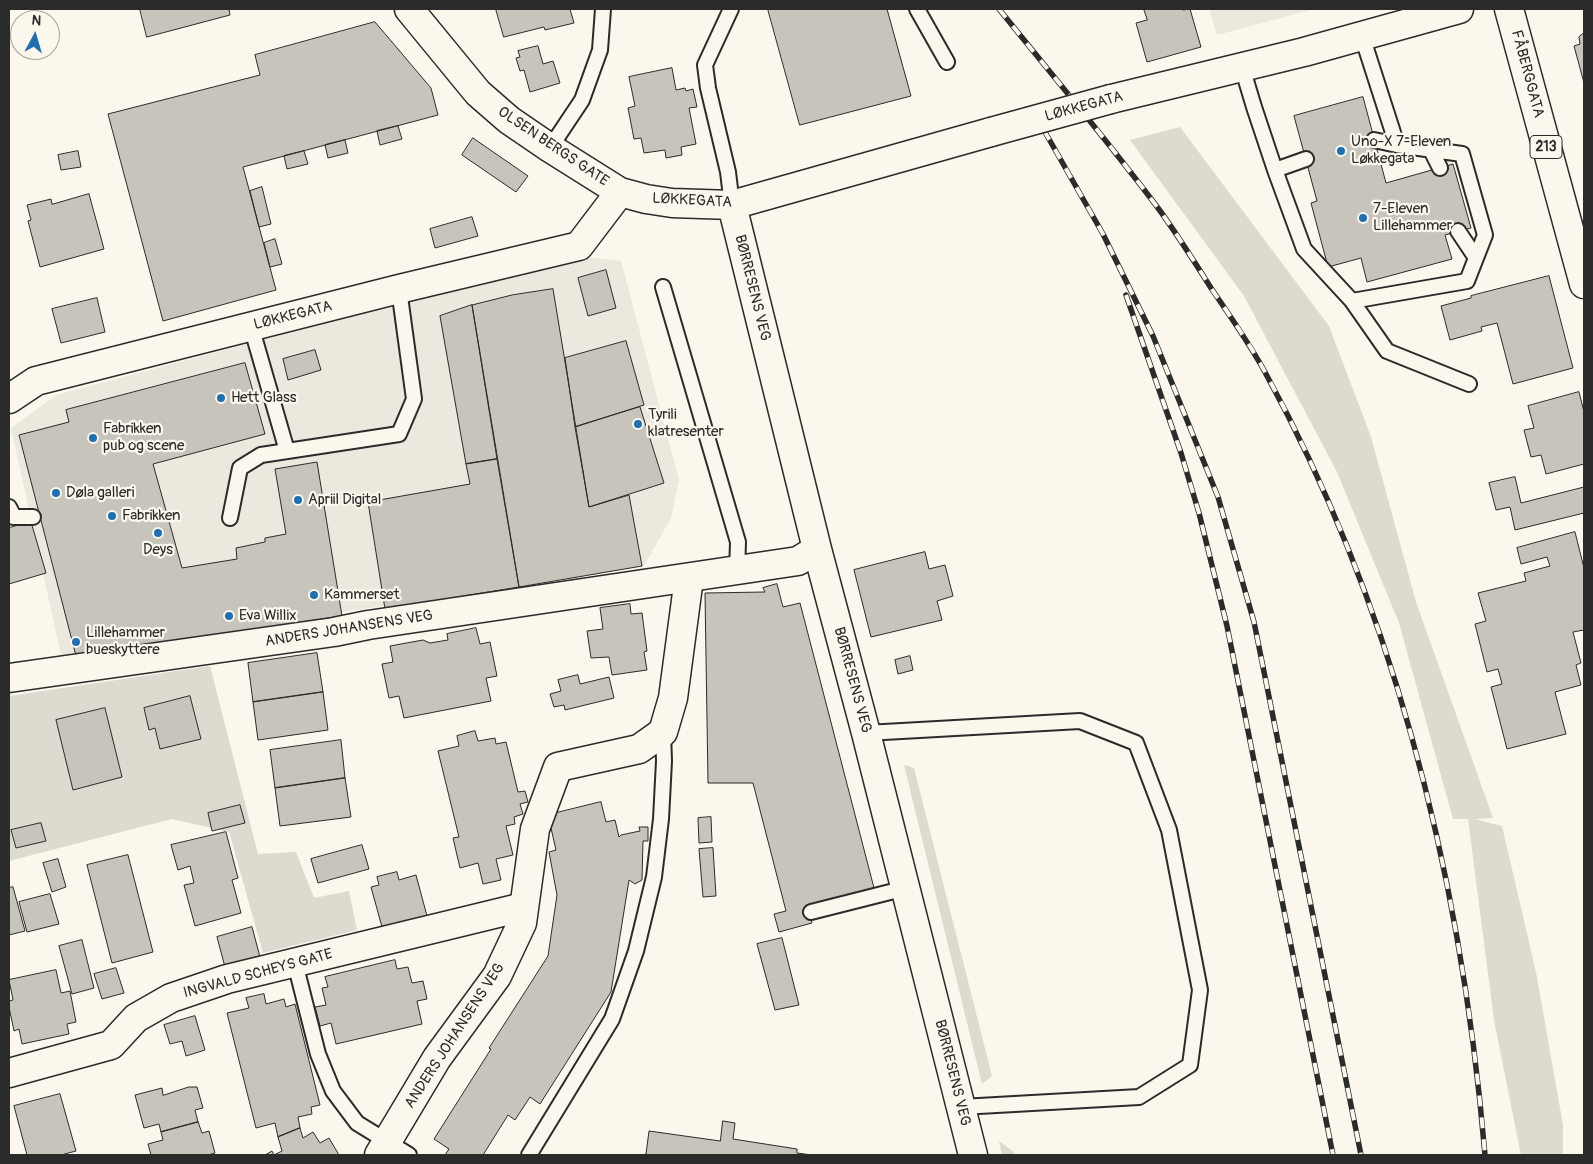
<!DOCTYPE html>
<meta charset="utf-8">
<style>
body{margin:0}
#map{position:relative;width:1593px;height:1164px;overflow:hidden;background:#fbf7ec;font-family:Pangolin,sans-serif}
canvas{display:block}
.frame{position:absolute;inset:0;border:10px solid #2b2b2b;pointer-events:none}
.north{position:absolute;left:10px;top:10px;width:50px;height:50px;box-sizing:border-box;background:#fbf7ec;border:1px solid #a8a59f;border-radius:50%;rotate:6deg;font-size:14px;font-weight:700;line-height:20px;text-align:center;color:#2b2b2b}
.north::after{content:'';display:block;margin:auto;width:18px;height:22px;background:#1f6fb2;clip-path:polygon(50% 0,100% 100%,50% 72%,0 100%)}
</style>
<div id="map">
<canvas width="1593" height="1164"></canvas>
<div class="frame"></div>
<div class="north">N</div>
</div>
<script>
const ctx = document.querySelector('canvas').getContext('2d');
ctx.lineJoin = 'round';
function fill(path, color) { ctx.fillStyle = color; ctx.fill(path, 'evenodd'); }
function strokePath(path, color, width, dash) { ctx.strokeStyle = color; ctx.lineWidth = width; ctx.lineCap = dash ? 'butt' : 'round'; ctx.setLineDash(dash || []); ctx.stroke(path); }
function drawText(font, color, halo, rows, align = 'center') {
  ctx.font = font + ' Pangolin,sans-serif'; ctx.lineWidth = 4.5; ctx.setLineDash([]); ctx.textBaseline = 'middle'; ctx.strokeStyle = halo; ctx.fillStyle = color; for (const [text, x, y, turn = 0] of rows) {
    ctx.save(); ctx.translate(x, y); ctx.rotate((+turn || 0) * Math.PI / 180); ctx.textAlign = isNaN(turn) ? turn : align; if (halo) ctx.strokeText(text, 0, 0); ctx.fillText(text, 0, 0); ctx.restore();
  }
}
const built = new Path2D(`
 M1209,9H1314L1217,35Z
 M577,256L621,261L679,480L671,518L644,566L61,655L11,428L56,395Z`);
const green = new Path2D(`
 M1180,127L1329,326L1371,437L1416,602L1493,818L1475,819L1502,826L1536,972L1563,1125V1155H1521L1494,1020L1468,819H1453L1399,623L1337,472L1244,296L1130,140Z
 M210,666L258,854L296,852L314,898L349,891L357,930L263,953L229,832L172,819L9,861V696Z
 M904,765L914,768L992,1076L982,1084Z
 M999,1141L1014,1152V1155H1002Z`);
const building = new Path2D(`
 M140,9H229L230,15L147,37Z
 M496,9H570L574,23L545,30L544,27L504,37Z
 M768,9H887L911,96L800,125Z
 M1144,9H1183V10L1190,9L1201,47L1147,62L1136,23L1147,20Z
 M375,22L431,88L438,115L243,167L276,290L163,321L108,114L260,75L255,55Z
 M1584,33V83L1574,46L1580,44L1579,37Z
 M538,46L543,64L553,61L560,83L530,92L524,70L520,71L516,58L520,57L518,51Z
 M672,68L676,90L685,88L686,91L693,89L697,107L689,108L696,144L681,147L682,155L666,158L665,150L644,153L641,138L634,139L628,108L635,106L629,77Z
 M1363,97L1386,183L1453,164L1471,228L1445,235L1452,259L1367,282L1361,258L1328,267L1311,203L1317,201L1294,116Z
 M398,126L402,139L380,145L377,131Z
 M473,138L528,176L516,192L462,155Z
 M345,140L348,153L328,158L325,145Z
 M78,151L81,167L61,170L58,155Z
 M304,151L308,164L287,169L284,156Z
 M262,187L271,224L259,227L250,191Z
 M89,194L104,249L40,267L28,221L31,220L27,205L51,199L52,204Z
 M472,217L478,236L435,248L430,229Z
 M275,239L282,264L270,267L264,243Z
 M606,270L616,308L588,316L578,278Z
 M1549,276L1573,368L1513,384L1497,323L1481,327L1482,331L1450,340L1441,306L1471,298V296Z
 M553,289L589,507L629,495L642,566L519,587L472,305L512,295Z
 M97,298L105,332L61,343L52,309Z
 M472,305L497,459L466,464L440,316Z
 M626,341L644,405L575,427L565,358Z
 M315,350L321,370L288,380L283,359Z
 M245,363L265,434L153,464L182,568L237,559L236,548L265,542V538L286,534L275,469L317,462L342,616L76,656L19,435L69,422L66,410Z
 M1579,392L1584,412V464L1546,474L1541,455L1531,457L1524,430L1534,428L1528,406Z
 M640,407L664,483L589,507L575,427Z
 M497,459L519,587L385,609L368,502L470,484L466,464Z
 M1515,477L1521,503L1584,487V513L1515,530L1510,507L1496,510L1489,483Z
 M31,522L46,573L9,584V528Z
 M1575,532L1584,568V630L1573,632L1581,663L1576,665L1581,685L1555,692L1566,734L1507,749L1491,687L1502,684L1498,669L1487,672L1475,624L1486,621L1478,593L1526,581L1524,573L1550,566L1547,557L1521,564L1517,548Z
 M925,552L929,569L945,565L953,596L937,601L942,620L871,637L854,570Z
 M777,584L783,607L800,603L874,888L807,905L812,923L779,932L774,914L786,911L753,783H708L705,593L765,592L763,588Z
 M630,604L631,614L642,613L647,651L644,652L647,670L612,675L609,657L591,658L587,631L603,629L600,608Z
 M476,628L480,644L490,642L497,676L486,678L491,701L404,718L399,696L389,698L382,664L393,662L390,646L423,640L430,643L448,640L447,634Z
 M317,653L323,692L253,702L248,663Z
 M910,656L913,670L898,674L895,660Z
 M578,675L580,684L609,677L614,698L565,710L564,705L554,707L550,694L561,691L558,680Z
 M323,692L328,730L258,740L253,702Z
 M190,696L201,739L160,749L155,728L149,730L144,708Z
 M105,708L122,777L73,790L56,720Z
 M475,731L478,741L495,738L496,744L506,742L518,792L525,791L528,802L520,804L523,814L514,817L515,824L506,826L513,855L496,859L501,880L483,884L478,863L460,868L453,838L459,837L438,751L459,746L457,736Z
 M341,740L345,778L275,788L270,750Z
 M345,778L351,817L280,826L275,788Z
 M601,802L606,822L615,820L619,837L621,835L640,831L639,827H648V841H643L642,880L635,884L629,880L611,992L540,1104L530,1097L515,1120L508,1115L483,1155H445L449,1149L434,1139L491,1049L489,1048L548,956L557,895L549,852L556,850L551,828L556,813Z
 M240,805L245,823L212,831L208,813Z
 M711,817L712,842L699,843L698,818Z
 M41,823L46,841L16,848L11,830Z
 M226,832L238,878L232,880L241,913L195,926L184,885L194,883L190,866L178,870L171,845Z
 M362,845L369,869L318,883L311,859Z
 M713,848L716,896L703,897L699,849Z
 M128,855L153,952L112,963L87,865Z
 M58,859L66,887L52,892L43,863Z
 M397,872L399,880L416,875L427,916L382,927L371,887L379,885L377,877Z
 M13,887L25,931L9,935V888Z
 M50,894L59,924L27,932L19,902Z
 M252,927L260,957L225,967L217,937Z
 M782,938L799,1005L775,1010L757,944Z
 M82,940L94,988L72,994L59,946Z
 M395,960L397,969L408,967L412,983L423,981L427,999L417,1001L422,1024L336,1044L331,1023L320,1026L315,1007L326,1005L322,988L328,987L325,977Z
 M116,968L124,993L102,999L94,974Z
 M56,970L61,993L70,991L76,1022L67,1024L69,1034L22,1044L19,1029L14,1031L9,1007V1001L13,1000L9,980Z
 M264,994L266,1004L284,999L286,1007L295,1004L320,1105L311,1107L312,1114L298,1117L300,1128L278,1137L275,1123L256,1128L227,1013L249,1008L246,998Z
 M195,1016L205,1050L186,1056L182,1041L170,1044L164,1025Z
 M189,1087H197L203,1108L195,1110L198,1122L161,1132L159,1124L144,1128L135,1095L162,1088L163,1095Z
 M60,1094L76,1151L61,1155H27L14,1106Z
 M723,1121L735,1123L733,1139L797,1149V1153L812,1155H642L646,1154L649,1131L720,1141Z
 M198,1122L202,1133L209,1131L215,1153L208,1155H151L148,1144L163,1140L161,1132Z
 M300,1128L303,1138L313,1132L320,1143L329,1138L339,1155H265L272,1151L274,1155L282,1151L278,1137Z`);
const service = new Path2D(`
 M731,9L705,65L708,88L728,172L732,205
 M917,9L947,62
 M1242,67L1254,107L1275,170L1304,249L1352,301L1387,351L1469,384
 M1374,140L1397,145
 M550,148L582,100L600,50L603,9
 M1431,150L1440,168
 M1275,170L1306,159
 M1458,231L1476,258
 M663,287L738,542L737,571
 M1352,301L1467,281L1485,235L1462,154L1397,145L1362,36
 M251,326L287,451
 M9,507L14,517H33
 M230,518L240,468L261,455L399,434L414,399L399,289
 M866,733L1080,721L1136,743L1169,830L1200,990L1190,1065L1139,1097L961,1107
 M811,912L906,888
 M295,963L318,1054L333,1091L357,1123L409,1155
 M529,1155L612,1019L636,951L654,877L661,819L664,761L663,732`);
const minor = new Path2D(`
 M409,9L478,93L509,120L550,148L620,192
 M1111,99L1304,52L1459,9
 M732,205L817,549L866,733L973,1155
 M9,399L36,381L399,289L579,246L620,192L646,199L672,203L732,205L991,132
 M9,678L334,632L368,625L798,561L817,549
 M9,1073L111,1045L136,1018L171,998L227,979L523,907
 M379,1155L437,1058L497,976L522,923L535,829L558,767L639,749L663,732L673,698L689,578`);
const primary = new Path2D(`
 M1509,9L1584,284`);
const rail = new Path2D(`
 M999,9C1052,75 1107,140 1158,208C1177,234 1194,261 1211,288C1230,316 1250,344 1266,374C1397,614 1462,884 1485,1155
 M1033,111L1103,234L1153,336L1218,497L1254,622L1361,1155
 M1126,295L1181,453L1199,513L1227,626L1333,1155`);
const minorBridge = new Path2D(`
 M991,132L1111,99`);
const markers = [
 [1341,151,5,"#1f6fb2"],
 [1363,218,5,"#1f6fb2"],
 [221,398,5,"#1f6fb2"],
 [638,424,5,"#1f6fb2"],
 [93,438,5,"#1f6fb2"],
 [56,493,5,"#1f6fb2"],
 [298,500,5,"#1f6fb2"],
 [112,516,5,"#1f6fb2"],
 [158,533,5,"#1f6fb2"],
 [314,595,5,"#1f6fb2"],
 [229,616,5,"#1f6fb2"],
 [76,642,5,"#1f6fb2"]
];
const shields = [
 [1546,147,32]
];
const shieldNames = [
 ["213",1546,147]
];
const streetNames = [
 ["FÅBERGGATA",1527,74,75],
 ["LØKKEGATA",1084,107,-15],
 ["OLSEN BERGS GATE",553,147,34],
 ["LØKKEGATA",692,201,3],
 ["BØRRESENS VEG",752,288,76],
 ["LØKKEGATA",293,316,-14],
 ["ANDERS JOHANSENS VEG",349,629,-9],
 ["BØRRESENS VEG",852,680,75],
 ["INGVALD SCHEYS GATE",258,974,-15],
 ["ANDERS JOHANSENS VEG",455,1036,-57],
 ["BØRRESENS VEG",952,1073,76]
];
const poiNames = [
 ["Uno-X 7-Eleven",1351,142],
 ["Løkkegata",1351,159],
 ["7-Eleven",1373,209],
 ["Lillehammer",1373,226],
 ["Hett Glass",231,398],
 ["Tyrili",648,415],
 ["klatresenter",648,432],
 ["Fabrikken",103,429],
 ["pub og scene",103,446],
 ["Døla galleri",66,493],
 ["Apriil Digital",308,500],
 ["Fabrikken",122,516],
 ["Deys",158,550,"center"],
 ["Kammerset",324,595],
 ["Eva Willix",239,616],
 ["Lillehammer",86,633],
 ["bueskyttere",86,650]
];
fill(built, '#ebe8de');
fill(green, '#dddad0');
fill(building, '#c7c4bc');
strokePath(building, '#2b2b2b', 1);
strokePath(service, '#2b2b2b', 18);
strokePath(minor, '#2b2b2b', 31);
strokePath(primary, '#2b2b2b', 31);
strokePath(service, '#fbf7ec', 14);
strokePath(minor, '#fbf7ec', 28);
strokePath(primary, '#fbf7ec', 28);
strokePath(rail, '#2b2b2b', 5.5);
strokePath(rail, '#fbf7ec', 4, [11]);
strokePath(minorBridge, '#2b2b2b', 31, []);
strokePath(minorBridge, '#fbf7ec', 28);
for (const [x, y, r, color] of markers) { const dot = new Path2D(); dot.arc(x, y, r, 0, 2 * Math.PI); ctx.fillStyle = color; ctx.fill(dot); strokePath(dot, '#fbf7ec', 2); }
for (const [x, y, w] of shields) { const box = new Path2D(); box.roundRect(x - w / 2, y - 11.5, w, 23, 4); ctx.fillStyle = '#fbf7ec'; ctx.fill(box); strokePath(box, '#2b2b2b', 1); }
drawText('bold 14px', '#2b2b2b', null, shieldNames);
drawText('15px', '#2b2b2b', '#fbf7ec', streetNames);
drawText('15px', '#2b2b2b', '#fbf7ec', poiNames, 'left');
</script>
